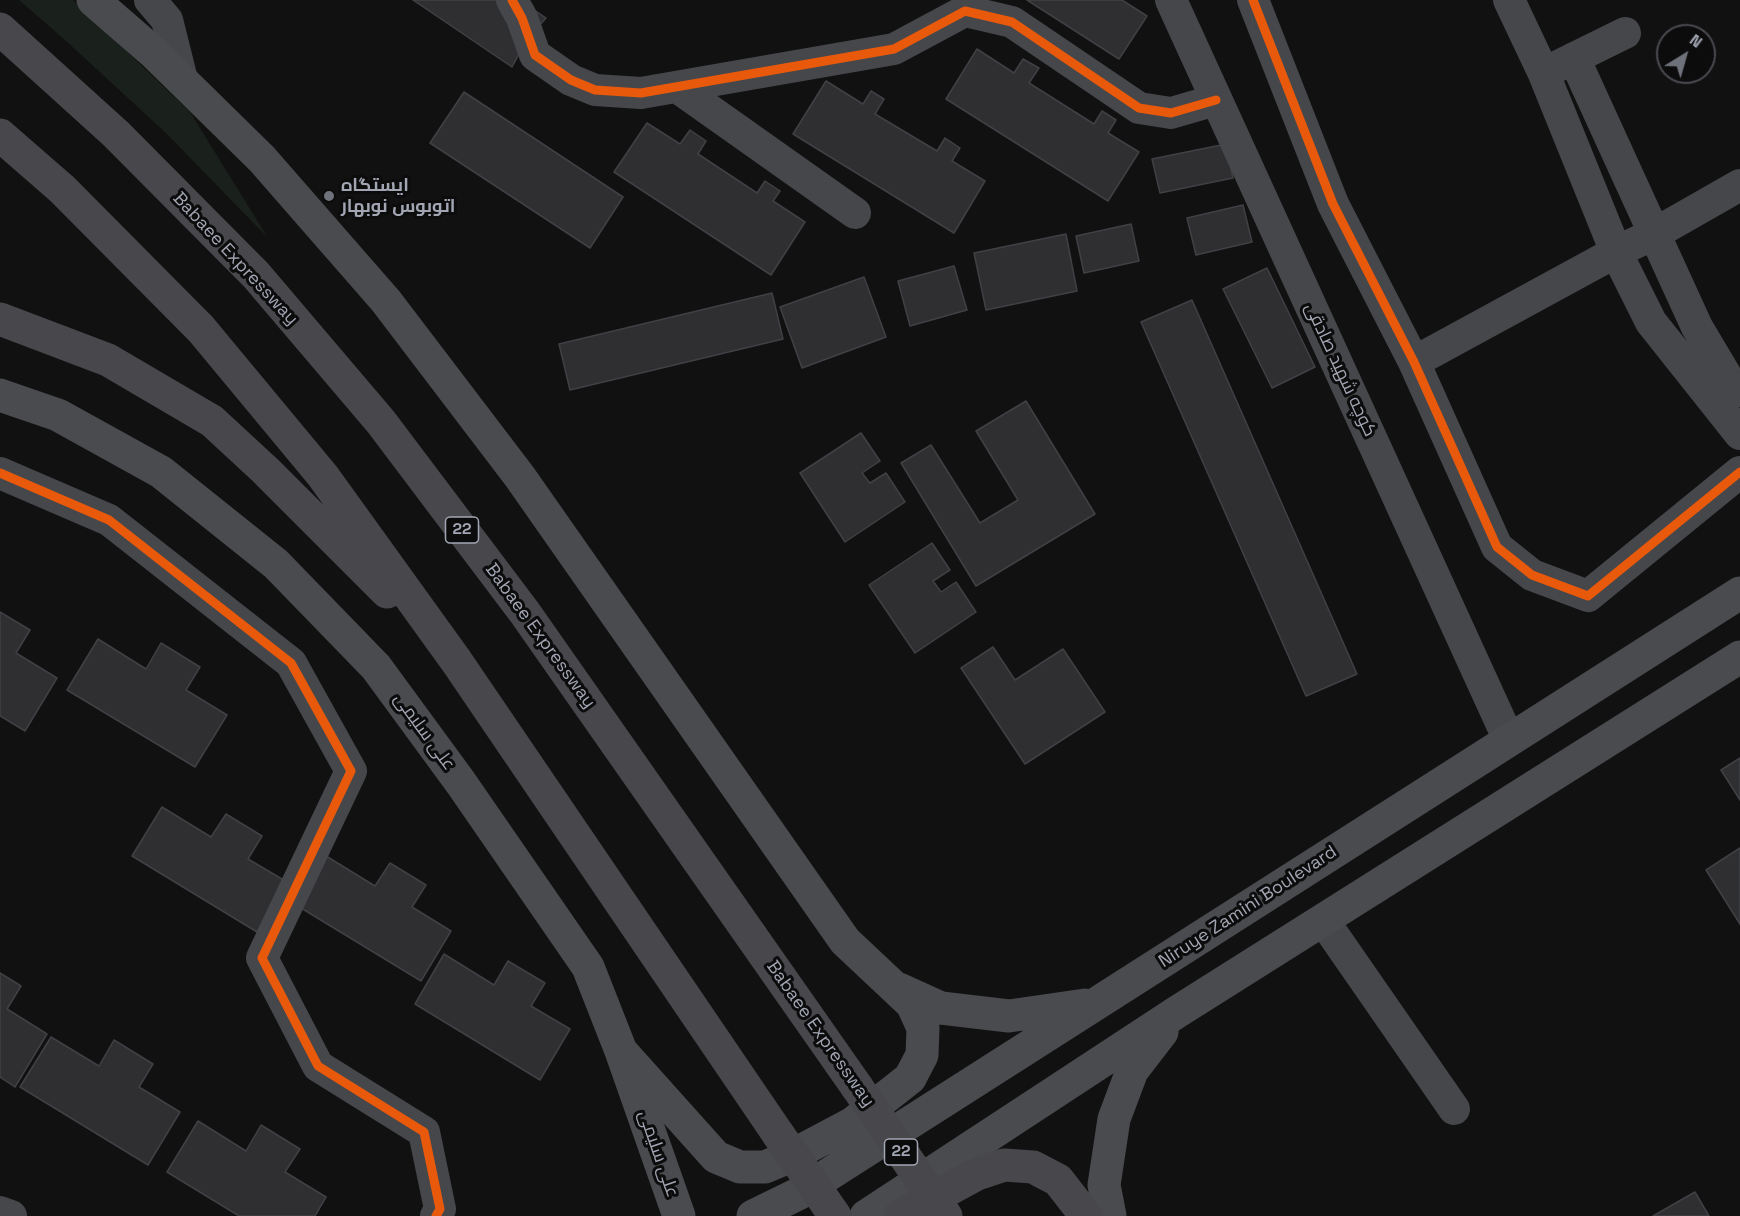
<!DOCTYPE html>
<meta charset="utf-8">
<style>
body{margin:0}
#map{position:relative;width:1740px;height:1216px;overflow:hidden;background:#111;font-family:"Space Grotesk",sans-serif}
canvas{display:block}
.north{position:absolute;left:1656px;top:24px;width:60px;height:60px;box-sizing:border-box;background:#0c0c0d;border:2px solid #484a4f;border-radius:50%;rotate:37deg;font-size:16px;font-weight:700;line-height:24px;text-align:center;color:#a2a6b3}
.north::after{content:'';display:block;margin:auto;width:21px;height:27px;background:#6f727a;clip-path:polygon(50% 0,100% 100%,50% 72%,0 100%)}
</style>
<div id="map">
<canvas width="1740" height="1216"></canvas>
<div class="north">N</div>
</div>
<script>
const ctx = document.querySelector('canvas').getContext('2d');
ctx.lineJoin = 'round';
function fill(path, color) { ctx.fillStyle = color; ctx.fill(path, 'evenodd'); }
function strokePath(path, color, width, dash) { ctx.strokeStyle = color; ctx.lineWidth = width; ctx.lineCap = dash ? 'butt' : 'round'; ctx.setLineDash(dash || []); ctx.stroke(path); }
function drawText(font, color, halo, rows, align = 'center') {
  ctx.font = font + ' "Space Grotesk",Cairo,sans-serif'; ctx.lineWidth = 6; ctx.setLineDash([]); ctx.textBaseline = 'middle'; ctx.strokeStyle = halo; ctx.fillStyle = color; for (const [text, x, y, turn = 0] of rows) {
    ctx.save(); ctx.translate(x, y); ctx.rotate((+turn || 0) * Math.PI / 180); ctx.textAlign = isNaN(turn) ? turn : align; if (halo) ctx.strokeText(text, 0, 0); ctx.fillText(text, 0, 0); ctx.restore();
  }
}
const green = new Path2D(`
 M19,0H73L190,112L268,238L167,134L65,40Z`);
const building = new Path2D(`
 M413,0H519L546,18L527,39L512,67Z
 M1027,0H1122L1147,16L1119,59Z
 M977,49L1014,73L1023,59L1039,68L1029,83L1094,124L1102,111L1116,120L1108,133L1139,152L1108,201L946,99Z
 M826,81L863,104L871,91L884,99L875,114L937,151L945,138L960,148L952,161L985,181L954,233L793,134Z
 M464,92L623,197L590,248L430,143Z
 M647,123L680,144L690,130L706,141L698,154L757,193L765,181L780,191L773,201L805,222L771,275L614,172Z
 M1226,144L1233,178L1160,193L1152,159Z
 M1243,205L1252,242L1196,255L1187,218Z
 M1131,224L1139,261L1084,273L1076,236Z
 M1066,234L1077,291L986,310L974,253Z
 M954,266L967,310L910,326L898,281Z
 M1267,268L1315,367L1272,388L1223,289Z
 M864,277L886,337L802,368L780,307Z
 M772,293L783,339L570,390L559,344Z
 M1192,300L1357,674L1306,696L1141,322Z
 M1026,401L1095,514L976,586L901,463L931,445L980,523L1018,500L976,431Z
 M861,433L880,461L862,473L870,483L886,473L905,502L845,542L800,473Z
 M932,543L950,570L933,581L941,592L956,582L976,612L915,653L869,585Z
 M0,612L30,630L16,653L57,678L25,731L0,716Z
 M98,639L146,669L161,643L200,667L186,690L227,715L195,767L67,690Z
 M993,647L1015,680L1063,649L1105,712L1025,764L961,668Z
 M1740,758V800L1721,770Z
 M162,807L211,837L226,814L262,836L248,859L287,882L257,932L132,856Z
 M1740,848V924L1706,870Z
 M326,856L375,886L390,863L426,885L412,907L451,931L421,981L296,905Z
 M444,954L494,985L508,961L545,983L531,1006L570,1029L540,1080L415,1004Z
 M0,973L21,986L7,1009L47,1034L15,1087L0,1077Z
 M51,1037L99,1066L114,1040L153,1064L139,1087L180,1112L148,1165L20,1087Z
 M198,1121L246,1151L261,1125L300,1149L285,1172L326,1197L315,1216H239L167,1172Z
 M1695,1192L1709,1216H1653Z`);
const street = new Path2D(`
 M150,0L167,20L182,80
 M512,0L522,18L535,55L571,80L595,90L641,93L894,49L965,11L1012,22L1139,108L1171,113L1216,100
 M1171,0L1509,740
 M1253,0L1333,204L1414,362L1497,547L1532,575L1588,596L1740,472
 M1509,0L1544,74L1616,252L1651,322L1740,434
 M1574,58L1697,327L1728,379L1740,391
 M1556,67L1625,33
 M677,87L855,213
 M1414,362L1616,252L1654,234L1740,185
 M0,473L109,520L291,663L351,771L262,958L318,1066L424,1132L440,1209L436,1216
 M1323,920L1454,1109
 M0,1212L11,1216`);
const secondary = new Path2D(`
 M93,0L154,53L262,159L386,301L520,477L845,941L912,1004L923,1028L922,1055L910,1078L853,1123L789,1157L765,1167H740L716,1157L621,1051
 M0,395L58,415L161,472L276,564L376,667L461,783L588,967L621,1051L679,1216
 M899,989L941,1008L1009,1016L1085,1005
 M753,1216L798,1194L1740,593
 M866,1216L1177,1012L1740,657
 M1110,1216L1104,1185L1114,1119L1132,1071L1162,1032`);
const primary = new Path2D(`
 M900,1216L977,1174L1004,1165L1033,1167L1058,1180L1086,1216`);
const highway = new Path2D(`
 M0,29L116,134L256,275L381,422L525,613L857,1087
 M0,135L62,189L201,329L323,476L457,662L778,1134
 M0,319L108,360L212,421L265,470L387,592`);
const highwayBridge = new Path2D(`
 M857,1087L946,1216
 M778,1134L835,1216`);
const cycleway = new Path2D(`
 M512,0L522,18L535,55L571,80L595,90L641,93L894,49L965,11L1012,22L1139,108L1171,113L1216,100
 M1253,0L1333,204L1414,362L1497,547L1532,575L1588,596L1740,472
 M0,473L109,520L291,663L351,771L262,958L318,1066L424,1132L440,1209L436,1216`);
const markers = [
 [329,196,6,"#6f727a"]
];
const shields = [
 [462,530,33],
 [901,1152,33]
];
const shieldNames = [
 ["22",462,530],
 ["22",901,1152]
];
const poiNames = [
 ["ایستگاه",341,186],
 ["اتوبوس نوبهار",341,207]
];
const streetNames = [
 ["Babaee Expressway",235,259,47],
 ["کوچه شهید صادقی",1340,370,65],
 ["Babaee Expressway",540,636,54],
 ["علی سلیمی",424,732,54],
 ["Niruye Zamini Boulevard",1248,907,-33],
 ["Babaee Expressway",820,1034,55],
 ["علی سلیمی",658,1154,71]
];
fill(green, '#1a201b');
fill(building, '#2f2f31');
strokePath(building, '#404145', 1.5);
strokePath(street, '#46474a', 32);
strokePath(secondary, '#4a4b4e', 33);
strokePath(primary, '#48484c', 33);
strokePath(highway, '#48484c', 33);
strokePath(highwayBridge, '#48484c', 33);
strokePath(cycleway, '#e8590c', 9);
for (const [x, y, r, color] of markers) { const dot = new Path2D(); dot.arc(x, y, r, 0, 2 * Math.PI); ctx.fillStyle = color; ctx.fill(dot); strokePath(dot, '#0c0c0d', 2); }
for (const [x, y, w] of shields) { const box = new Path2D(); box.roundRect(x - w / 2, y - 13, w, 26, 4.5); ctx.fillStyle = '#0c0c0d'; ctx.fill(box); strokePath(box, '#a2a6b3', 1.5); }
drawText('bold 16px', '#a2a6b3', null, shieldNames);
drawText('bold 18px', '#a2a6b3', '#0c0c0d', poiNames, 'left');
drawText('18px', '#a2a6b3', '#0c0c0d', streetNames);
</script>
